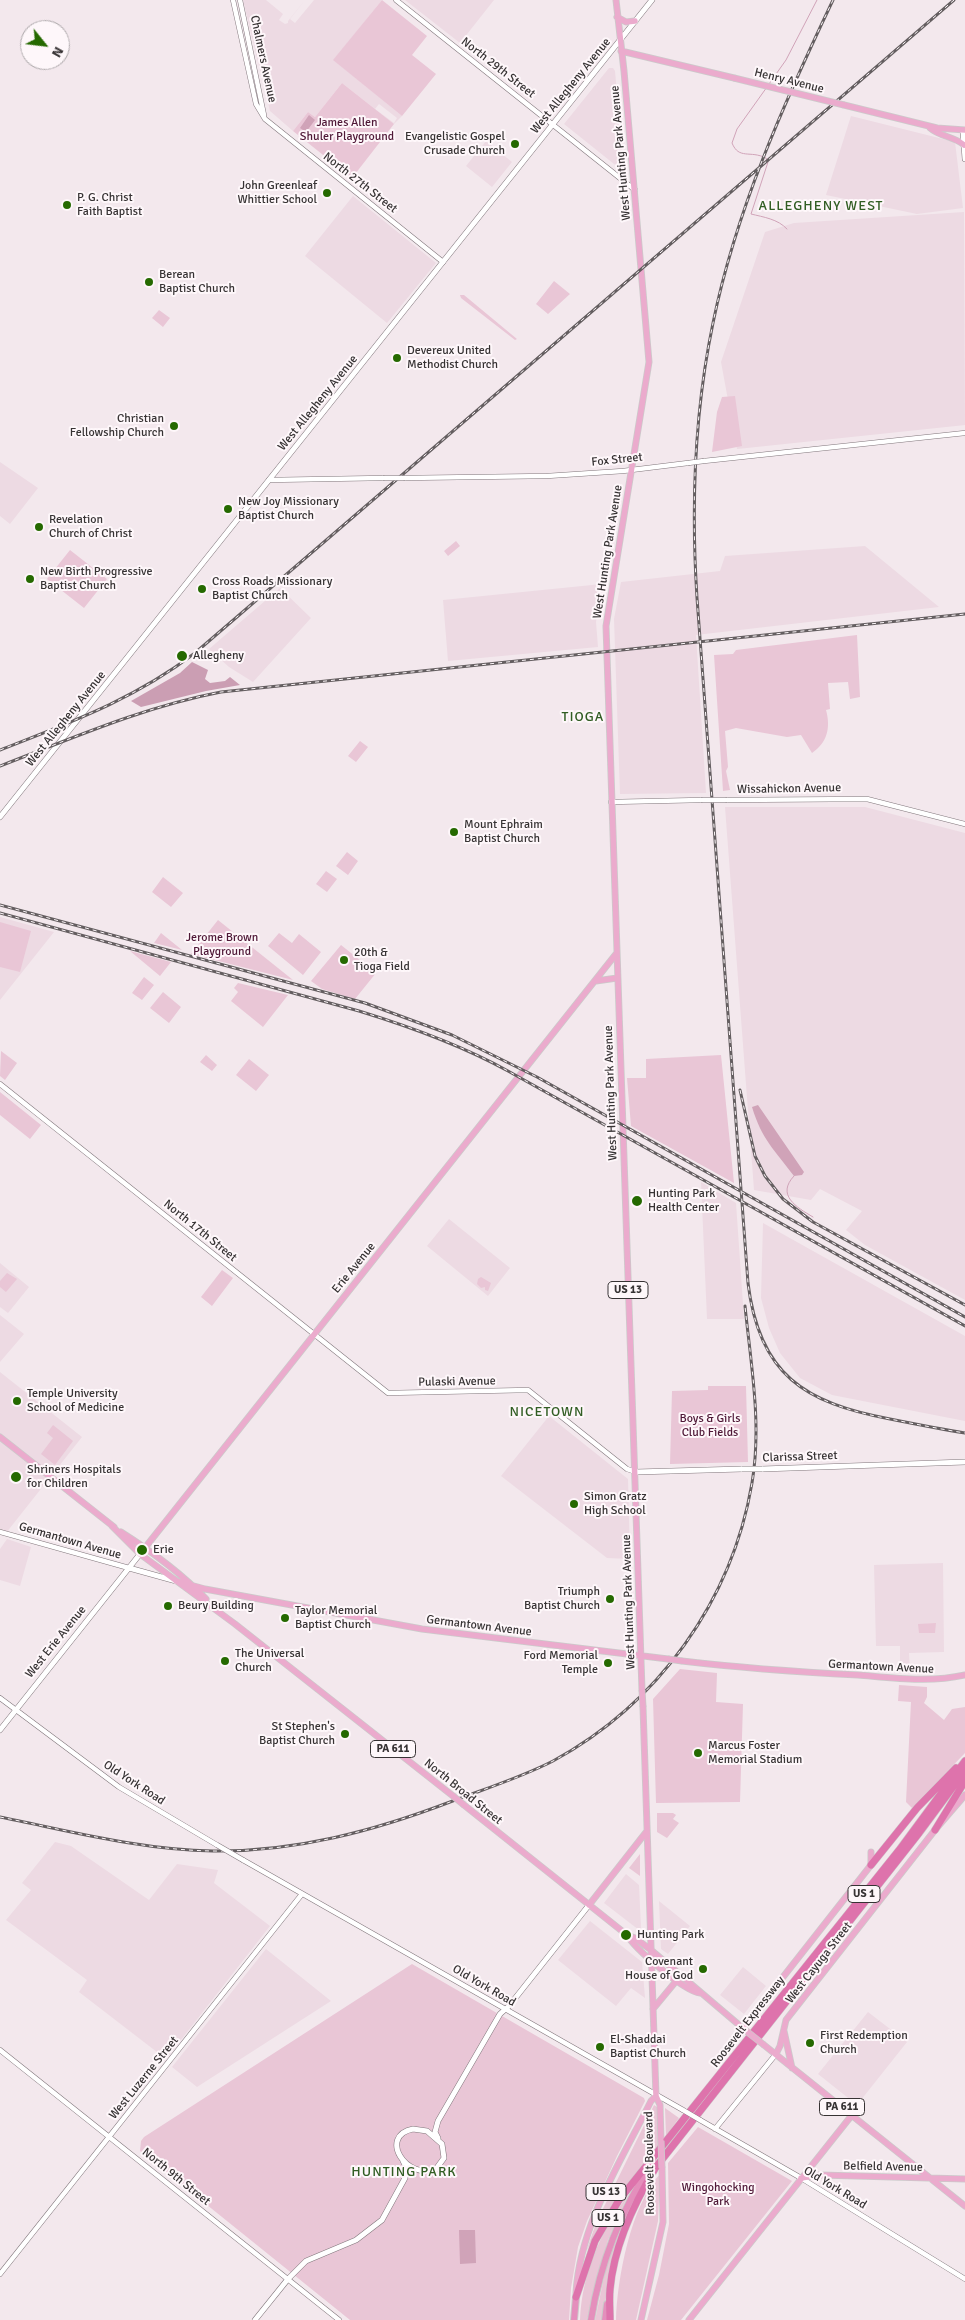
<!DOCTYPE html>
<style>
body{margin:0}
#map{position:relative;width:965px;height:2320px;overflow:hidden;background:#f3e8ed;font-family:Signika,sans-serif}
canvas{display:block}
.north{position:absolute;left:20px;top:20px;width:50px;height:50px;box-sizing:border-box;background:#fef7fa;border:1px solid #aea9ab;border-radius:50%;rotate:119deg;font-size:14px;font-weight:700;line-height:20px;text-align:center;color:#373334}
.north::after{content:'';display:block;margin:auto;width:18px;height:22px;background:#256900;clip-path:polygon(50% 0,100% 100%,50% 72%,0 100%)}
</style>
<div id="map">
<canvas width="965" height="2320"></canvas>
<div class="north">N</div>
</div>
<script>
const ctx = document.querySelector('canvas').getContext('2d');
ctx.lineJoin = 'round';
function fill(path, color) { ctx.fillStyle = color; ctx.fill(path, 'evenodd'); }
function strokePath(path, color, width, dash) { ctx.strokeStyle = color; ctx.lineWidth = width; ctx.lineCap = dash ? 'butt' : 'round'; ctx.setLineDash(dash || []); ctx.stroke(path); }
function drawText(font, color, halo, rows, align = 'center') {
  ctx.font = font + ' Signika,sans-serif'; ctx.lineWidth = 4; ctx.setLineDash([]); ctx.textBaseline = 'middle'; ctx.strokeStyle = halo; ctx.fillStyle = color; for (const [text, x, y, turn = 0] of rows) {
    ctx.save(); ctx.translate(x, y); ctx.rotate((+turn || 0) * Math.PI / 180); ctx.textAlign = isNaN(turn) ? turn : align; if (halo) ctx.strokeText(text, 0, 0); ctx.fillText(text, 0, 0); ctx.restore();
  }
}
const built = new Path2D(`
 M243,0H266L283,14L279,20L285,24L288,23V21L305,0L290,19L295,23L314,0H382L334,60L402,116L394,124L342,83L315,117L308,112L293,131L270,111ZM379,104L397,118L394,123L375,109Z
 M405,0H494L460,43Z
 M609,68H613L615,71L624,172L564,124Z
 M851,116L955,142L963,208L917,214L826,195Z
 M486,141L512,162L492,187L466,166Z
 M353,196L436,263L387,323L305,256Z
 M964,212L965,425L737,449L721,362L765,232L794,223Z
 M0,462L38,488L10,524L0,516Z
 M865,546L939,607L696,635L706,793L620,794L614,619L621,582L720,571L725,556Z
 M602,584L596,622L598,647L448,661L443,600Z
 M280,588L311,618L253,682L229,667L209,649Z
 M725,807H865L965,833V1300L865,1245L846,1230L862,1211L820,1189L811,1200L754,1190Z
 M0,917L54,932L0,1000Z
 M701,1182L736,1203L744,1319H707Z
 M449,1219L510,1268L488,1296L427,1246Z
 M763,1223L965,1336V1421L832,1395L800,1378L780,1353L769,1328L761,1298Z
 M0,1263L29,1287L8,1313L0,1307Z
 M0,1315L24,1334L0,1362Z
 M0,1372L82,1437L6,1533L0,1532Z
 M549,1416L628,1479L630,1559L607,1558L501,1476Z
 M7,1539L31,1547L20,1586L0,1580V1549Z
 M943,1563L944,1652L909,1653L910,1671H900V1646H876L874,1565Z
 M55,1842L71,1846L149,1900L177,1864L218,1870L214,1883L270,1926L166,2059L79,1992L87,1980L6,1920L31,1890L22,1883Z
 M626,1874L639,1885L641,1928L639,1930L604,1903Z
 M659,1901L690,1926L668,1954L661,1949Z
 M590,1921L642,1962L645,1998L631,1988L616,2006L558,1960Z
 M266,1949L331,2001L197,2087L172,2067Z
 M743,1967L766,1986L744,2014L720,1995Z
 M868,2012L907,2042L857,2105L818,2074Z`);
const green = new Path2D(`
 M382,0L427,36L412,55L436,74L402,116L333,60Z
 M342,83L394,124L352,178L293,131L308,112L315,117Z
 M554,281L570,294L548,314L536,304Z
 M460,295H464L517,339L515,340L461,298Z
 M159,310L170,318L163,327L152,318Z
 M735,396L742,446L712,452L717,412L722,397Z
 M456,541L460,546L448,556L444,551Z
 M70,550L107,579L84,608L47,579Z
 M857,635L860,697L850,699L848,682L828,683L830,709L826,710C831,728 827,743 812,753L801,735L787,737L736,728L725,731L728,767L726,771L730,790L723,791L714,655L733,654L736,650Z
 M360,741L368,747L356,762L348,756Z
 M347,852L358,861L348,875L336,866Z
 M326,871L337,879L327,892L316,884Z
 M163,877L183,893L171,907L152,892Z
 M218,920L293,980L191,954Z
 M0,922L31,931L20,972L0,967Z
 M161,933L182,950L154,943Z
 M279,933L292,943L299,934L321,952L303,975L268,946Z
 M341,945L376,973L355,999L322,989L311,981Z
 M130,951L171,962L160,976Z
 M144,977L154,985L142,1000L132,993Z
 M238,983L288,995L263,1027L231,1001L238,992L234,988Z
 M163,992L181,1007L169,1023L150,1008Z
 M1,1051L17,1063L5,1080L0,1076Z
 M206,1055L217,1065L212,1071L200,1062Z
 M721,1055L734,1183L631,1126L627,1078H646V1059Z
 M249,1059L269,1075L256,1091L236,1075Z
 M0,1092L41,1125L30,1139L0,1115Z
 M222,1270L233,1278L212,1306L201,1297Z
 M7,1273L17,1279L6,1292L0,1287V1281Z
 M481,1277L491,1283L488,1291L485,1290V1287L481,1288L477,1284L478,1279Z
 M708,1386H746L748,1462L670,1464L672,1391L708,1390Z
 M53,1425L73,1441L55,1465L41,1454L53,1438L47,1433Z
 M225,1600L245,1604L239,1612Z
 M936,1623L935,1633H919L918,1624Z
 M680,1669L717,1673L716,1702L743,1704L740,1802L656,1803L653,1699Z
 M899,1685L927,1687V1697L924,1703L944,1720L952,1709L965,1707V1753L912,1808L906,1802L911,1702L898,1701Z
 M657,1813H673L676,1815L673,1819L679,1823L667,1838L657,1832Z
 M640,1854V1876L629,1868Z
 M412,1964L644,2098L645,2101L617,2156L587,2221L578,2247L571,2288L569,2320H350L140,2151L141,2141L144,2137Z
 M654,2105L657,2107L659,2147C631,2180 604,2213 586,2252L596,2223Z
 M665,2108L679,2118L666,2136Z
 M698,2127L792,2181L681,2320H647L659,2275L669,2224L668,2163Z
 M660,2174L658,2221L636,2320H616C617,2279 631,2205 660,2174Z
 M628,2195L608,2240L587,2320H580C582,2274 600,2232 628,2195Z
 M621,2226L611,2269L602,2320H595L607,2263Z`);
const forest = new Path2D(`
 M192,662L208,670L205,679L210,683L225,681L230,677L240,685L206,691L141,707L131,701L180,673Z`);
const water = new Path2D(`
 M309,115L315,120L306,132L300,128Z
 M758,1105L804,1172L802,1175L794,1176C774,1149 762,1140 752,1107Z
 M459,2230H475L476,2263L460,2264Z`);
const stream = new Path2D(`
 M769,84L786,60L817,0
 M767,87L737,129L732,143C739,160 750,150 766,158L768,162L751,214C763,217 778,219 787,229
 M794,1176C776,1195 796,1207 813,1217`);
const tertiary = new Path2D(`
 M233,0L256,104L265,119L443,262
 M240,0L264,115
 M396,0L635,190
 M704,461L965,433
 M405,478L547,476L623,471L688,463
 M269,480L383,478
 M727,800L867,799L965,824
 M611,802L701,800
 M0,1084L388,1393L528,1390L627,1469L636,1472
 M0,1532L129,1568
 M0,1698L119,1787L217,1845
 M243,1860L683,2110
 M0,2050L339,2320
 M700,2120L801,2178L965,2279
 M715,2129L776,2054
 M0,2274L302,1894`);
const secondary = new Path2D(`
 M963,131L965,159
 M0,817L652,0
 M762,1469L965,1462
 M636,1472L742,1469
 M129,1568L176,1581
 M0,1730L140,1554
 M413,2129L427,2131L442,2144L444,2158L436,2169C406,2181 378,2136 413,2129Z
 M438,2138L435,2132L438,2121L500,2014L509,2006L589,1905
 M255,2320L288,2279L306,2261L356,2240L382,2220L405,2178L406,2167L403,2161`);
const primary = new Path2D(`
 M616,0L624,71L649,362L606,626L642,1690
 M617,17L626,22L635,21
 M621,51L734,78
 M844,105L937,128L965,130
 M930,128C940,137 954,136 964,145
 M596,981L617,978
 M0,1437L114,1527
 M112,1526L140,1554L235,1624L453,1796
 M121,1532C151,1551 181,1573 206,1599
 M140,1554L616,954
 M176,1581L205,1589L422,1629L668,1659
 M682,1661C741,1668 799,1672 858,1675C894,1678 930,1683 965,1675
 M643,1707L656,2096L660,2105L661,2141
 M464,1805L627,1935C635,1949 684,1991 700,1993
 M589,1905L647,1831
 M627,1935L635,1938L651,1950L745,2030
 M653,2009L677,1980
 M743,2028L871,1865V1852
 M784,2031L792,2068
 M764,2045L965,2206
 M776,2054L780,2046L786,2020L935,1830L965,1795
 M801,2178L820,2175L965,2179
 M576,2293C580,2224 621,2161 651,2101L656,2096
 M641,2320L663,2222L662,2168
 M689,2320L852,2115`);
const trunk = new Path2D(`
 M574,2320L576,2297
 M591,2320C600,2263 621,2210 653,2162
 M605,2320L607,2304`);
const motorway = new Path2D(`
 M935,1830L965,1781
 M871,1865L917,1808L956,1768
 M576,2297L595,2241L619,2200L900,1849L965,1761
 M610,2320C610,2310 609,2299 610,2289C614,2246 634,2203 656,2167L919,1833L965,1771`);
const rail = new Path2D(`
 M833,0C784,103 736,210 713,323C694,414 691,505 697,598L748,1283C759,1375 805,1403 890,1419C915,1424 940,1429 965,1433
 M0,750C71,722 133,700 195,653L954,0
 M0,766C73,738 143,707 221,692L965,614
 M0,905L365,1003L452,1035L537,1077L965,1317
 M0,913L359,1011C411,1027 461,1045 508,1071L965,1326
 M740,1090L755,1156L765,1176L783,1199L813,1222L965,1305
 M0,1817C70,1831 141,1850 213,1851C295,1852 374,1831 450,1802C484,1789 520,1778 553,1761C658,1704 732,1601 752,1483C762,1424 751,1366 745,1306`);
const tertiaryBridge = new Path2D(`
 M688,463L704,461
 M383,478H405
 M701,800H727
 M217,1845L243,1860
 M683,2110L700,2120`);
const secondaryBridge = new Path2D(`
 M742,1469H762`);
const primaryBridge = new Path2D(`
 M734,78L844,105
 M668,1659L682,1661
 M642,1690L643,1707
 M453,1796L464,1805
 M745,2030L764,2045
 M661,2141L662,2168`);
const markers = [
 [515,144,5,"#256900"],
 [327,193,5,"#256900"],
 [67,205,5,"#256900"],
 [149,282,5,"#256900"],
 [397,358,5,"#256900"],
 [174,426,5,"#256900"],
 [228,509,5,"#256900"],
 [39,527,5,"#256900"],
 [30,579,5,"#256900"],
 [202,589,5,"#256900"],
 [182,656,6,"#256900"],
 [454,832,5,"#256900"],
 [344,960,5,"#256900"],
 [637,1201,6,"#256900"],
 [17,1401,5,"#256900"],
 [16,1477,6,"#256900"],
 [574,1504,5,"#256900"],
 [142,1550,6,"#256900"],
 [610,1599,5,"#256900"],
 [168,1606,5,"#256900"],
 [285,1618,5,"#256900"],
 [225,1661,5,"#256900"],
 [608,1663,5,"#256900"],
 [345,1734,5,"#256900"],
 [698,1753,5,"#256900"],
 [626,1935,6,"#256900"],
 [703,1969,5,"#256900"],
 [810,2043,5,"#256900"],
 [600,2047,5,"#256900"]
];
const shields = [
 [628,1290,40],
 [393,1749,45],
 [864,1894,32],
 [842,2107,45],
 [606,2192,40],
 [608,2218,32]
];
const shieldNames = [
 ["US 13",628,1290],
 ["PA 611",393,1749],
 ["US 1",864,1894],
 ["PA 611",842,2107],
 ["US 13",606,2192],
 ["US 1",608,2218]
];
const streetNames = [
 ["Chalmers Avenue",263,59,78],
 ["North 29th Street",498,68,38],
 ["Henry Avenue",789,81,14],
 ["West Allegheny Avenue",571,86,-51],
 ["West Hunting Park Avenue",621,153,-95],
 ["North 27th Street",360,183,38],
 ["West Allegheny Avenue",318,403,-51],
 ["Fox Street",617,460,-6],
 ["West Hunting Park Avenue",608,552,-81],
 ["West Allegheny Avenue",66,719,-51],
 ["Wissahickon Avenue",789,789,-1],
 ["West Hunting Park Avenue",611,1093,-92],
 ["North 17th Street",200,1231,39],
 ["Erie Avenue",354,1268,-51],
 ["Pulaski Avenue",457,1382,-1],
 ["Clarissa Street",800,1457,-2],
 ["Germantown Avenue",70,1541,16],
 ["West Hunting Park Avenue",629,1602,-92],
 ["Germantown Avenue",479,1626,7],
 ["West Erie Avenue",56,1642,-51],
 ["Germantown Avenue",881,1667,3],
 ["Old York Road",134,1783,33],
 ["North Broad Street",463,1792,39],
 ["West Cayuga Street",819,1963,-52],
 ["Old York Road",484,1986,30],
 ["Roosevelt Expressway",748,2022,-52],
 ["West Luzerne Street",144,2078,-51],
 ["Roosevelt Boulevard",650,2163,-91],
 ["Belfield Avenue",883,2167,1],
 ["North 9th Street",176,2177,39],
 ["Old York Road",835,2188,31]
];
const parkNames = [
 ["James Allen",347,123],
 ["Shuler Playground",347,137],
 ["Jerome Brown",222,938],
 ["Playground",222,952],
 ["Boys & Girls",710,1419],
 ["Club Fields",710,1433],
 ["Wingohocking",718,2188],
 ["Park",718,2202]
];
const poiNames = [
 ["Evangelistic Gospel",505,137,"right"],
 ["Crusade Church",505,151,"right"],
 ["John Greenleaf",317,186,"right"],
 ["Whittier School",317,200,"right"],
 ["P. G. Christ",77,198],
 ["Faith Baptist",77,212],
 ["Berean",159,275],
 ["Baptist Church",159,289],
 ["Devereux United",407,351],
 ["Methodist Church",407,365],
 ["Christian",164,419,"right"],
 ["Fellowship Church",164,433,"right"],
 ["New Joy Missionary",238,502],
 ["Baptist Church",238,516],
 ["Revelation",49,520],
 ["Church of Christ",49,534],
 ["New Birth Progressive",40,572],
 ["Baptist Church",40,586],
 ["Cross Roads Missionary",212,582],
 ["Baptist Church",212,596],
 ["Allegheny",193,656],
 ["Mount Ephraim",464,825],
 ["Baptist Church",464,839],
 ["20th &",354,953],
 ["Tioga Field",354,967],
 ["Hunting Park",648,1194],
 ["Health Center",648,1208],
 ["Temple University",27,1394],
 ["School of Medicine",27,1408],
 ["Shriners Hospitals",27,1470],
 ["for Children",27,1484],
 ["Simon Gratz",584,1497],
 ["High School",584,1511],
 ["Erie",153,1550],
 ["Triumph",600,1592,"right"],
 ["Baptist Church",600,1606,"right"],
 ["Beury Building",178,1606],
 ["Taylor Memorial",295,1611],
 ["Baptist Church",295,1625],
 ["The Universal",235,1654],
 ["Church",235,1668],
 ["Ford Memorial",598,1656,"right"],
 ["Temple",598,1670,"right"],
 ["St Stephen's",335,1727,"right"],
 ["Baptist Church",335,1741,"right"],
 ["Marcus Foster",708,1746],
 ["Memorial Stadium",708,1760],
 ["Hunting Park",637,1935],
 ["Covenant",693,1962,"right"],
 ["House of God",693,1976,"right"],
 ["First Redemption",820,2036],
 ["Church",820,2050],
 ["El-Shaddai",610,2040],
 ["Baptist Church",610,2054]
];
const neighbourhoodNames = [
 ["ALLEGHENY WEST",821,206],
 ["TIOGA",583,717],
 ["NICETOWN",547,1412],
 ["HUNTING PARK",404,2172]
];
fill(built, '#eddae3');
fill(green, '#e9c6d6');
fill(forest, '#cb9eb3');
fill(water, '#d0a3b8');
strokePath(stream, '#d0a3b8', 1);
strokePath(tertiary, '#80767b', 5.5);
strokePath(secondary, '#80767b', 6);
strokePath(primary, '#cbcaca', 7);
strokePath(trunk, '#cbcaca', 8);
strokePath(motorway, '#cbcaca', 8);
strokePath(tertiary, '#fff', 4.5);
strokePath(secondary, '#fff', 5);
strokePath(primary, '#ebabcd', 5.5);
strokePath(trunk, '#e48fbc', 6);
strokePath(motorway, '#de73ac', 7);
strokePath(rail, '#645e60', 3);
strokePath(rail, '#fef7fa', 1, [4]);
strokePath(tertiaryBridge, '#80767b', 5.5, []);
strokePath(secondaryBridge, '#80767b', 6, []);
strokePath(primaryBridge, '#cbcaca', 7, []);
strokePath(tertiaryBridge, '#fff', 4.5);
strokePath(secondaryBridge, '#fff', 5);
strokePath(primaryBridge, '#ebabcd', 5.5);
for (const [x, y, r, color] of markers) { const dot = new Path2D(); dot.arc(x, y, r, 0, 2 * Math.PI); ctx.fillStyle = color; ctx.fill(dot); strokePath(dot, '#fef7fa', 2); }
for (const [x, y, w] of shields) { const box = new Path2D(); box.roundRect(x - w / 2, y - 8.5, w, 17, 4); ctx.fillStyle = '#fef7fa'; ctx.fill(box); strokePath(box, '#373334', 1); }
drawText('bold 11px', '#373334', null, shieldNames);
drawText('12px', '#373334', '#fef7fa', streetNames);
drawText('12px', '#4f1837', '#fef7fa', parkNames);
drawText('12px', '#373334', '#fef7fa', poiNames, 'left');
ctx.letterSpacing = '1px';
drawText('14px', '#325e24', '#fef7fa', neighbourhoodNames);
ctx.letterSpacing = '0px';
</script>
